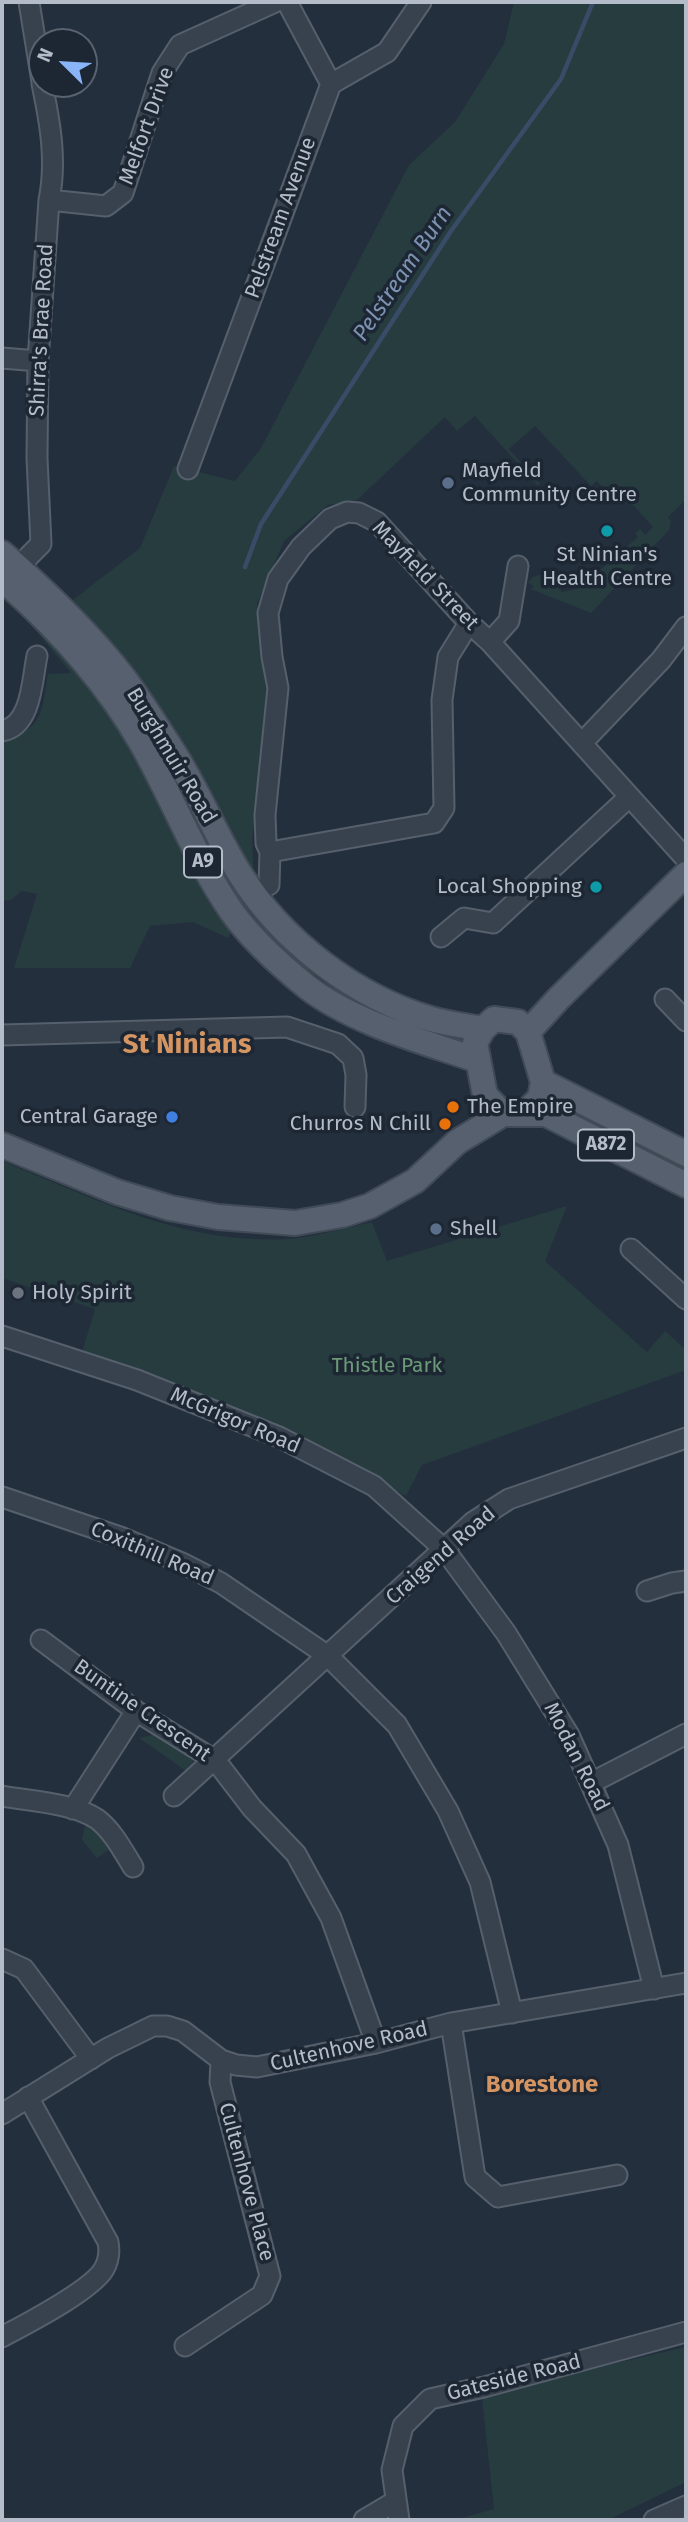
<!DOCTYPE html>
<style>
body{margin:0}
#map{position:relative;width:688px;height:2522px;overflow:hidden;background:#242f3e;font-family:"Fira Sans",sans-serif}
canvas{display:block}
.frame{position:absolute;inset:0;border:4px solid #b4bcc9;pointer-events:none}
.north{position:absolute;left:28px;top:28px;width:70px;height:70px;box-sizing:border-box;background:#1d2633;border:2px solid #59626f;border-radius:50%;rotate:294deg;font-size:19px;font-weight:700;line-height:28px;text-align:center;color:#b4bcc9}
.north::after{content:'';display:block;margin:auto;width:24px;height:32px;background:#8ab4f8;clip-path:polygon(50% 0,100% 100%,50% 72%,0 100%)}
</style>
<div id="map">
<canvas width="688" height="2522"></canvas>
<div class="frame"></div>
<div class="north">N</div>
</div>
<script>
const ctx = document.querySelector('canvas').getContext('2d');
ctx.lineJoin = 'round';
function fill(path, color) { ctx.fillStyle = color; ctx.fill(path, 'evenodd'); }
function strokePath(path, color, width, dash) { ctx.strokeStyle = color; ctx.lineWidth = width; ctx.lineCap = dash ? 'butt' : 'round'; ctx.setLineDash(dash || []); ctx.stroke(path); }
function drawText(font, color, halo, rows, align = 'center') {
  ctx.font = font + ' "Fira Sans",sans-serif'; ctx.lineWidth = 7; ctx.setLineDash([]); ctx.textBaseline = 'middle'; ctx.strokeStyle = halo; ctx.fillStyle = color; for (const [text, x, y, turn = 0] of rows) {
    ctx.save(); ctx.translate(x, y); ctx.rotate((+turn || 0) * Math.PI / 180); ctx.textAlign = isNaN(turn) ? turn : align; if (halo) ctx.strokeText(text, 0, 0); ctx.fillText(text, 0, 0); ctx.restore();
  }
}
const green = new Path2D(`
 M514,2H686V500L668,517L671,522L669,530L591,613L531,589L534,586L528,583L533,577L545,573L562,592L580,588L585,583L582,578L586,574L591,578L638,537L635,533L640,529L645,535L653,527L634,506L613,500L597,481L591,486L535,426L509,449L540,484L538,486L475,416L457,431L445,417L357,500L328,505L284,541L257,604L264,675L271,705L252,838L254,885L228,938L193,922L150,926L130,968H14L37,894L22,891L11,900L2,901V740C43,731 42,710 48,674L71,673L31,625L69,603L140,548L174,466L235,481L261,448L409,165L455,122L504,44Z
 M2,1161C96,1199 183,1245 288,1239C315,1237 345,1228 372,1222L387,1261L567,1206L545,1261L647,1352L665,1331L686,1350V1370L422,1465L406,1496L278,1428L82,1352L95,1309L2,1278Z
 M163,1733L195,1754L189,1773L139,1738Z
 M85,1825C98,1827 105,1837 113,1847L97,1858L82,1840Z
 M686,2347V2482L608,2520H455L494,2509L482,2398L522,2385Z`);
const stream = new Path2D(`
 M245,567L261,524L451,231L561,79L593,2`);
const minor = new Path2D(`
 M29,2L42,82
 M287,2L331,84
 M49,200L106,206L123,193L162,73L180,45L275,2
 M2,358L38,361
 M188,469L331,84L387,52L421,2
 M13,579L29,556L41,544L37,458L38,361L49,200C57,161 50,122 42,84
 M490,642L509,621L518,566
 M2,731C32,726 32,679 37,656
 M582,743L661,660L686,627
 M270,852L434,823L444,808L442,700L448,657L469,623
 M269,885L270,852L266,843L265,815L278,688L272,657L268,613L278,579L301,547L330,519L347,512L359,513L377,522L469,623L490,642L686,859
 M441,937L464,918L493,923L629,797
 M665,999L686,1021
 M2,1035L287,1027L338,1044L353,1058L356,1075L355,1107
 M631,1249L686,1299
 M2,1336L137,1380L279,1437L374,1486L445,1550L506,1633L569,1735L618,1845L654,1989
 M2,1497L123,1538L182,1563L221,1583L328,1656L397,1725L448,1811L480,1882L512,2013
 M647,1591L672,1583L686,1581
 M41,1640L136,1711L216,1761L252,1808L296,1854L331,1918L376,2043
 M591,1783L686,1734
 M2,1796C29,1801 74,1803 97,1819C113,1831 123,1851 133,1867
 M174,1796L473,1522L509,1499L686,1438
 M73,1809L136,1711
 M2,1959L24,1969L91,2059
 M451,2023L475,2177L498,2197L617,2175
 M2,2114L108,2048L153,2026H167L183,2031L221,2060L236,2065L257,2067L376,2043L451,2023L686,1983
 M2,2337C26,2324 91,2291 104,2269C109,2260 110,2252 108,2242L28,2097
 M185,2346L262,2295L270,2276L220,2082L221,2060
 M364,2520L396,2501
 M399,2520L392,2470L403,2426L430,2399L484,2387L686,2332
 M654,2520L686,2506`);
const major = new Path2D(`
 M2,553C45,591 89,633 124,678C142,702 158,728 174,753C199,792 216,836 240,874C282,941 355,997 431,1019C448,1024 466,1026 483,1029
 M2,579C56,626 106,681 142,744C173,799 196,860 232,912C252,940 280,965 307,987C354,1023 422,1041 477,1060
 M528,1032L559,998L686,874
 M543,1082L686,1154
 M524,1114L540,1098L543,1082L528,1032L518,1022L494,1019L483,1029L475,1043L485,1095L503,1114H546L686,1185
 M2,1145L117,1192L170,1208L218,1217L295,1223L342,1215L370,1206L415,1181L457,1142L503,1114`);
const markers = [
 [448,483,7,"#5c6f8a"],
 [607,531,7,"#0f9aa8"],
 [596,887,7,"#0f9aa8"],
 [453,1107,7,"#e8710a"],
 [172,1117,7,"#3f7fe0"],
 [445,1124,7,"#e8710a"],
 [436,1229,7,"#5c6f8a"],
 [18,1293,7,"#6b7280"]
];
const shields = [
 [203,862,38],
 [606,1145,56]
];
const shieldNames = [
 ["A9",203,862],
 ["A872",606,1145]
];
const streetNames = [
 ["Melfort Drive",147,126,-70],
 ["Pelstream Avenue",281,218,-70],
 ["Shirra's Brae Road",42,330,-87],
 ["Mayfield Street",425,576,46],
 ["Burghmuir Road",171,756,59],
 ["McGrigor Road",235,1421,23],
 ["Coxithill Road",152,1554,23],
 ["Craigend Road",441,1556,-41],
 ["Buntine Crescent",142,1711,35],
 ["Modan Road",576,1757,63],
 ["Cultenhove Road",349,2047,-13],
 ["Cultenhove Place",246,2182,75],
 ["Gateside Road",514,2378,-14]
];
const poiNames = [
 ["Mayfield",462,471],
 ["Community Centre",462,495],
 ["St Ninian's",607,555,"center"],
 ["Health Centre",607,579,"center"],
 ["Local Shopping",582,887,"right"],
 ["The Empire",467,1107],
 ["Central Garage",158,1117,"right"],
 ["Churros N Chill",431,1124,"right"],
 ["Shell",450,1229],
 ["Holy Spirit",32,1293]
];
const parkNames = [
 ["Thistle Park",387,1366]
];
const waterNames = [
 ["Pelstream Burn",403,274,-56]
];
const quarterNames = [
 ["Borestone",542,2085]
];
const districtNames = [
 ["St Ninians",187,1045]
];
fill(green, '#263c3f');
strokePath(stream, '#394c67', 4.5);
strokePath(minor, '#565f6c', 23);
strokePath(major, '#414a57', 28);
strokePath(minor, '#38414e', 19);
strokePath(major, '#56606e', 24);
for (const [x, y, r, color] of markers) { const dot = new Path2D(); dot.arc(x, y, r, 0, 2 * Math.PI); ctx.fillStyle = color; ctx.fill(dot); strokePath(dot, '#1d2633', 2.5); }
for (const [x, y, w] of shields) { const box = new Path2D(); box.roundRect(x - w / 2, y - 15.5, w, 31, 5); ctx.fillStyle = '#1d2633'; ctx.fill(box); strokePath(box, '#b4bcc9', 2); }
drawText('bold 19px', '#b4bcc9', null, shieldNames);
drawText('21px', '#b4bcc9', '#1d2633', streetNames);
drawText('21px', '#b4bcc9', '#1d2633', poiNames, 'left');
drawText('21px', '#6b9a76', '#1d2633', parkNames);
drawText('italic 23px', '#7c92b1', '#1d2633', waterNames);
drawText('bold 24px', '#d59563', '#1d2633', quarterNames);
drawText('bold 28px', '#d59563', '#1d2633', districtNames);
</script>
